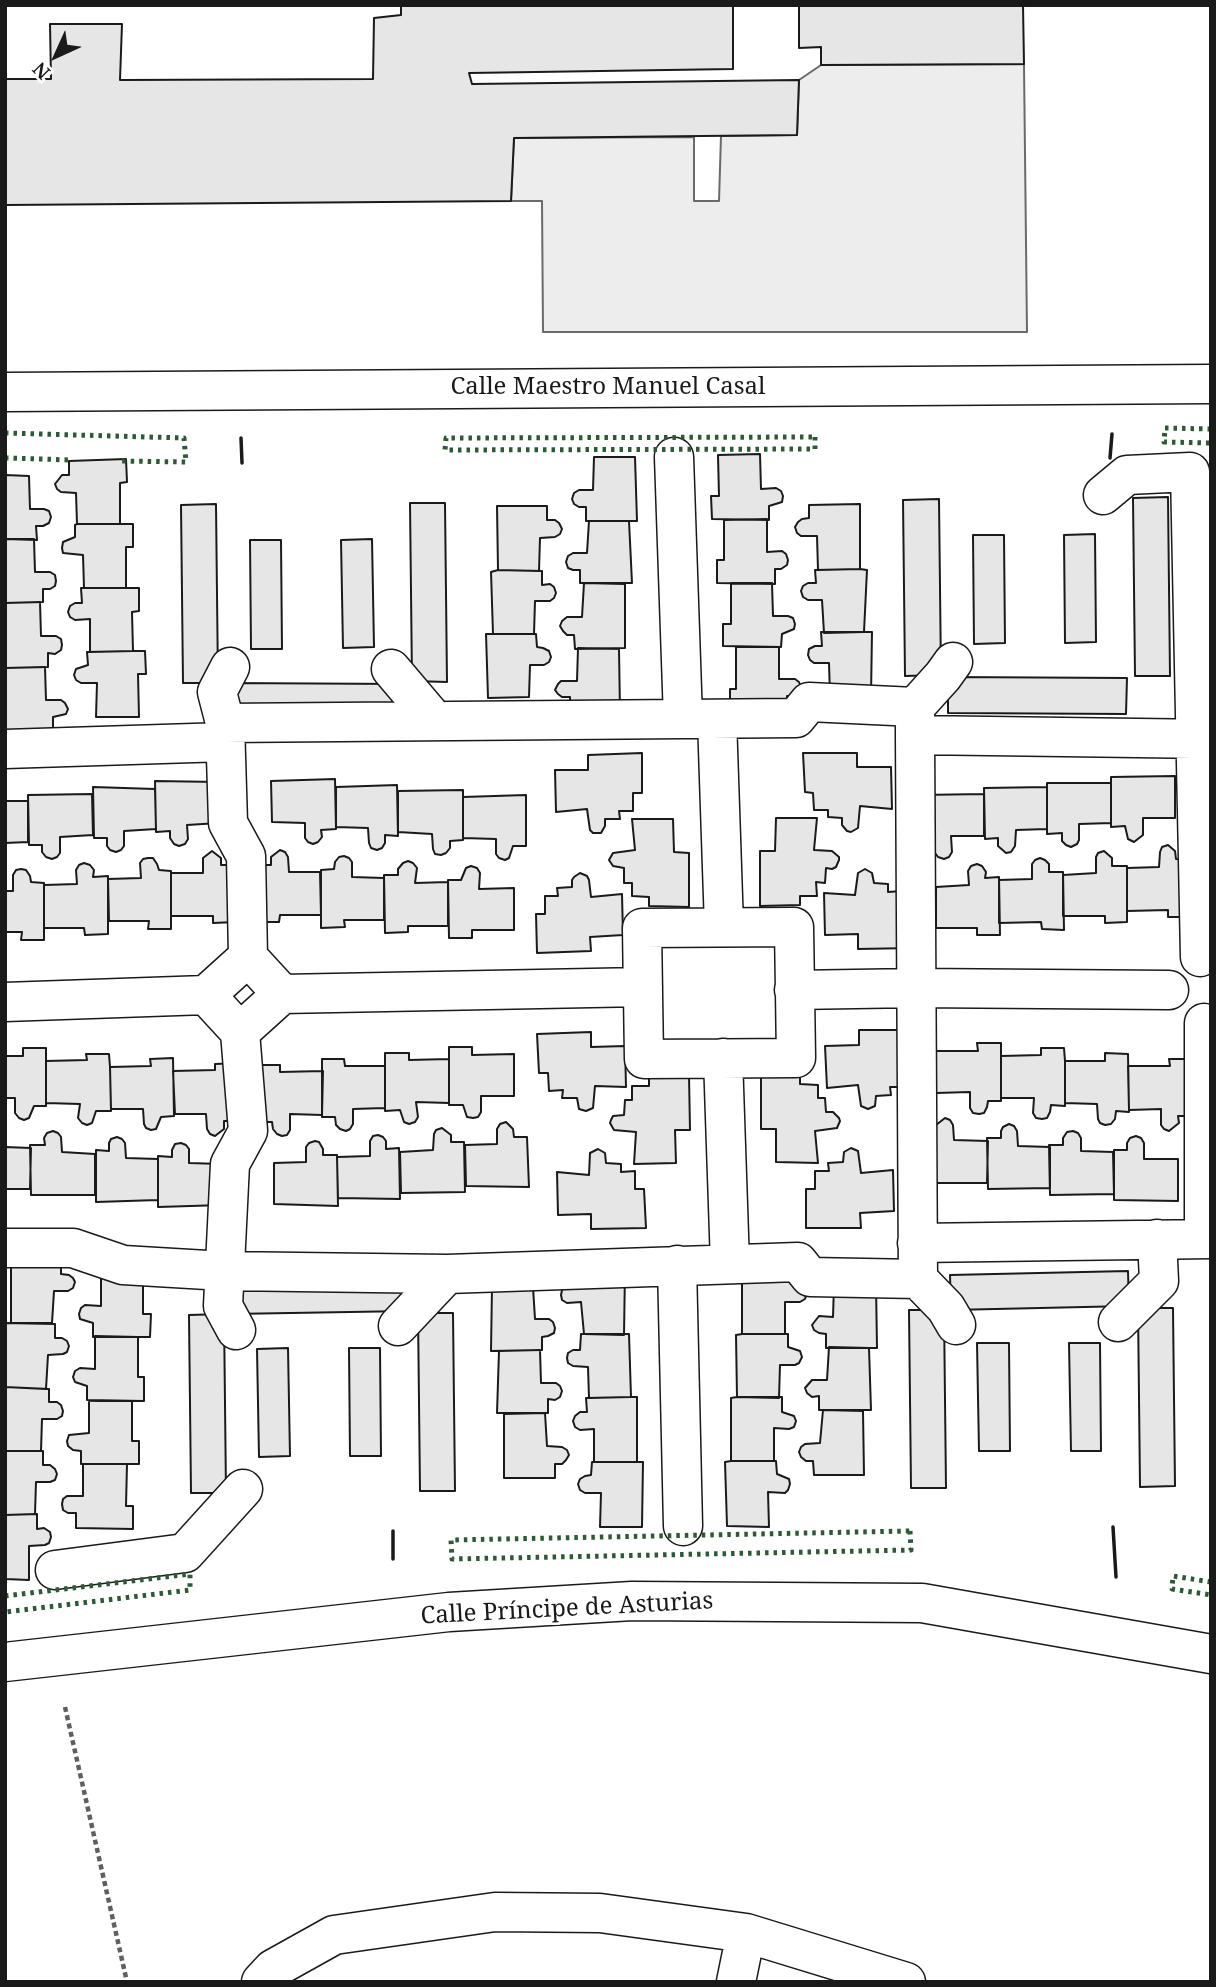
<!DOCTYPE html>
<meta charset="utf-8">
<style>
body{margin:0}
#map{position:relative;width:1216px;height:1987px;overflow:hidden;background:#fff;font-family:"Noto Serif",serif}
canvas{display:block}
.frame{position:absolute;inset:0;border:7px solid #1a1a1a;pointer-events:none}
.north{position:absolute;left:21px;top:21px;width:70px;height:70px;-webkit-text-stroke:5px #fff;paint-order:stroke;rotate:225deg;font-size:19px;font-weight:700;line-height:28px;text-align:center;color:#1a1a1a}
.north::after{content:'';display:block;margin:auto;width:24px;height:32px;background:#1a1a1a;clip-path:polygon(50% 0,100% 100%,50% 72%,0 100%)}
</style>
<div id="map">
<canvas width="1216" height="1987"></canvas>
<div class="frame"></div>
<div class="north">N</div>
</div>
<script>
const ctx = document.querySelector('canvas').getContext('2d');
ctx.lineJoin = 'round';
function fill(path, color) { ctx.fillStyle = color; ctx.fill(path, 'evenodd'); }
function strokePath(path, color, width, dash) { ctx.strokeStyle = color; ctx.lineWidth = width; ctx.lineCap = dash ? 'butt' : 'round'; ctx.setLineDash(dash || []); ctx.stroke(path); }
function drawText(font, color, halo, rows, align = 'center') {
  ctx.font = font + ' "Noto Serif",serif'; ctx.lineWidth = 5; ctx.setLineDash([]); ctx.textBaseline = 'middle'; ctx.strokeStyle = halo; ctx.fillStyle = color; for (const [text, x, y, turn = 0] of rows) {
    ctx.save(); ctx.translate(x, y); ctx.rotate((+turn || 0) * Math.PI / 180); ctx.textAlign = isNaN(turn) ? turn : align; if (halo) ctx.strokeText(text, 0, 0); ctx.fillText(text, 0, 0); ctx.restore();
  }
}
const built = new Path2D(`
 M1024,64L1027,332H543L542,201H511L514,138L694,137V201H719L721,136L797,135L799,80L821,65Z`);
const building = new Path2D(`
 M401,5H733V69L469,73L472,84L799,80L797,135L514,138L511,201L5,205V79H51L50,24H122L120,80L373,79L374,18L401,15Z
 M799,5H1023L1024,64L821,65V47L799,48Z
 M760,454L761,489L776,488L781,491L783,496L782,502L769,506V520L712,519L711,496H719L718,455Z
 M594,457H635L637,521H586V507H579L574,504L572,499L574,493L579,490H593Z
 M126,459L127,482L120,483V524H77L76,493L61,492L57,489L55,484L62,475H69V461Z
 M5,475L29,476L30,509H44L49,511L51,517L49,523L43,526H36L37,540L5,539Z
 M1168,497L1170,676H1135L1133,498Z
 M939,499L941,675L905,676L903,500Z
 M410,503H445L447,682L412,681Z
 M216,504L218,683H183L181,505Z
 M860,504V569L818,570L817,536H801L797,533L795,527L798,522L802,519L809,518V505Z
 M497,506H547V520H555L559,523L562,529L560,534L555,537L540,538L539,571L498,570Z
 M767,519V552L782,551L786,554L788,560L787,565L781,569H775V584L717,583V560H724V520Z
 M589,521H629L632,583H580V570H573L568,568L566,562L568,556L573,553H587Z
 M77,524H133V547H126V588H84L83,555L63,553L62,548L63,542L75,537V525Z
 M1095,534L1096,642L1065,643L1064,535Z
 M973,535H1004L1005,643L974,644Z
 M5,539H34L35,572H50L55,575L56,581L55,586L50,589H43V602L5,603Z
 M372,539L374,647L343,648L341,540Z
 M250,540H281L282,649H251Z
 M860,569L867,570L864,632L824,633L822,600H808L803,597L801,591L803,586L808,583H816L815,570Z
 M498,570L542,571V585L550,584L554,587L556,593L554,598L550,601H535L534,634H493L491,572Z
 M584,583L625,584V648L575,649L574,635H567L563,631L560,626L562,621L567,617H582Z
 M731,583H772L773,616H788L793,618L795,624L794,629L782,634L781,647L723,646V624H731Z
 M81,588H139V611L132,612L133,651L90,652V619L75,620L70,617L68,612L70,606L75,603H82Z
 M40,602L41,636H56L61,639L62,645L61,650L55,654L48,653V667L5,668V603Z
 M821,632H872L871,696H830L829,663H814L810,660L808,655L809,649L815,646H822Z
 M486,634H536L537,647L543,648L549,651L551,657L549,662L544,665H530L529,697L488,698Z
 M736,647H779V679H795L799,682L801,687L794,696H787V711H730V689H736Z
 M578,648L619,649L620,712L570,711V697H562L558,694L555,690L558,684L561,681H577Z
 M133,651H145L146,674H138L139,717H96L97,683H81L76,680L74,675L76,669L88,665L87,652Z
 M45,667L46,700H61L65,703L68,709L66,714L53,717V730L5,731V668Z
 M948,677L1127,678L1126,714L948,713Z
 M225,683L403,684L404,719L225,718Z
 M642,753V793H633V811H619L620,819H605V826L601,833H593L590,830L587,809L556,812L555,770H588V755Z
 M803,753H857V767H891L892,809L860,806L858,828L851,832L847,831L842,825V818L828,817V810H814L813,793L805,792Z
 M1175,776V818H1143V835L1134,842L1128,839L1125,826L1111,827V777Z
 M335,779L336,829L321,830L322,837L318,842L313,844L308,842L305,838V823L272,822L271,781Z
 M155,781L219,782V823L187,825L188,839L185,844L179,846L174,844L170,838V831L156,832Z
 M1047,783H1111V823L1079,824V840L1077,844L1071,847L1066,845L1062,841V833L1047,834Z
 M397,785L398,836L385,835V843L382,848L377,850L371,848L369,843L368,828L336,827V787Z
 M93,787L155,789L156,829L124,831V846L121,850L116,852L110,850L107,846V838H94Z
 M1047,787V829L1016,830L1015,846L1011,852L1006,853L998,846V838L985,839L984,788Z
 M463,790V840L450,841V848L446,853L441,855L435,854L433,849L432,834L398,832V791Z
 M92,794L93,835L60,837V853L57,857L52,859L46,857L42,852V845H29L28,795Z
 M984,794V836H951L952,852L949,857L944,859L938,857L935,853V845L920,795Z
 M526,795V846H513L509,858L505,860L499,858L496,854V839L463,838V797Z
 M5,801H28V842L5,843Z
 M776,818H817L814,850L832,851L839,857V860L836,867L832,869L826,868L825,883L816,882L817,896H800V905L760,906V851H775Z
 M632,819H673L674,852L689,853V907L649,906V897L632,896V883H624V868L613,866L609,860L613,853L635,850Z
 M1168,845L1175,851L1176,859L1190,860V917H1168V910L1127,911V868L1159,867L1160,852L1162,847Z
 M280,850L285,852L288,857L289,872H320L321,915H280L279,922H256L257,865H271V857Z
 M212,851L221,858V865H235L236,922L213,923V916H171V873H203V858Z
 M1104,851L1112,858V866H1127V922L1105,923V916H1063V875L1096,873V857L1098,853Z
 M344,856L349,858L352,862V877L384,878V920H344L345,927L321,928V870L334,869L335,862L339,857Z
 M148,858H153L157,864L159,870L171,871V929H148L149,921H109L108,879L141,878L140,863L143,859Z
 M1040,858L1045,860L1049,864V872H1063L1064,930L1042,929L1041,922L999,923V880L1032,879V864L1035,860Z
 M408,861L413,863L417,868L415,883L448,882V926H408V932L385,933L384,875H398V869L403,863Z
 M84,863L90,865L94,870L93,877L108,876V934L85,935L84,928H44V885L77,884L76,870L79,865Z
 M977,864L982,866L986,872L985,878L999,877L1000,935H977V928H936V887L969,885L968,871L971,866Z
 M471,866L477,868L480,873L479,889L514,888V930H472V938H449L448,880H461L466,868Z
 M21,869L26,870L30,876L31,882L44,883V940H21L22,932H5V891H13V875L16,870Z
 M865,869L872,873L874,883L888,884V892L902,891L913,948L858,949V934L825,935L824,893L855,895L858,873Z
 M580,873L587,876L589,880L591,897L622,894L623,935L590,937L591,951L537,953L536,914H545V896H558L557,888L572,887V880L574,877Z
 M859,1030H913L904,1087H890L891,1095L876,1096L875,1106L868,1109L861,1106L858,1085L827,1088L825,1046L859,1045Z
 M591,1032V1047L625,1046L626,1087L595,1086L593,1108L586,1111L579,1109L577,1098H562L563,1090L549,1091L548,1073H539L537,1034Z
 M977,1043H1001V1101H988L987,1107L984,1113L979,1114L973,1113L970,1108V1092L936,1093V1051H978Z
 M449,1047H472V1055L514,1054V1096H481V1112L478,1117L473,1118L467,1117L463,1105H449Z
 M23,1048H46V1106H34L29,1118L24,1120L19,1118L15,1113V1098H5V1056H23Z
 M1041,1048H1064L1065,1061V1106L1051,1105L1050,1112L1047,1118L1042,1119L1036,1118L1033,1113L1034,1098H1001V1056L1041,1055Z
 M385,1053H409V1060L449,1059V1103L416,1102L418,1117L415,1122L409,1124L404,1122L400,1110L385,1111Z
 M1105,1053L1128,1054L1129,1110V1112L1116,1111L1115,1119L1111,1124L1105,1125L1100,1123L1098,1119L1097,1104L1065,1103V1061H1105Z
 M86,1054H109L110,1067L111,1111H96L92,1123L87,1125L82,1123L78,1118L80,1104L46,1103V1061L87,1060Z
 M173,1058L174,1116L161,1117L156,1129L151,1130L146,1128L144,1124L143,1109H111L110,1067L151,1066L150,1059Z
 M322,1059H344L345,1066H385V1108L353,1109V1124L350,1129L346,1131L340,1129L336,1125L335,1117H322Z
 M1169,1059H1193V1116H1178L1179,1123L1169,1131L1164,1129L1161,1125V1109L1129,1110L1128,1066H1170Z
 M238,1063L239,1121H224V1129L215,1136L210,1134L207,1129L206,1114H175L173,1071L215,1070V1064Z
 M257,1065H280V1072L323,1071L322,1115L290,1114V1130L287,1135L282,1136L277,1134L273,1129L272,1122H258Z
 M689,1075L690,1130H675L676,1163L634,1164L636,1132L614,1130L610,1123L611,1120L613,1116L624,1115L625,1100H632V1086H649V1077Z
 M761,1075L800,1076V1084L818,1085V1098H825L826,1112H833L839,1118L840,1121L837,1128L815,1131L818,1163L776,1162V1129H761Z
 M945,1118L950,1120L953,1125L954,1140L988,1141L987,1183H923L936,1125Z
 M506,1122L513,1129L514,1137H527L529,1187L466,1186L465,1145L497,1144V1129L500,1124Z
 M1009,1124L1014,1126L1017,1131L1018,1146L1050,1147V1188L988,1189L987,1138H1001V1131L1003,1127Z
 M442,1128L451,1135V1142H464L465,1192L401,1193L400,1152L433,1150L434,1134L436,1130Z
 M53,1131L58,1133L61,1137L62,1152L95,1154V1195H31L30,1145H45L44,1138L47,1133Z
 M1073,1131L1078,1133L1081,1138V1151L1113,1152L1114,1194L1050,1195L1049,1145H1063V1138L1067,1132Z
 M378,1135L383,1137L386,1141V1149L399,1148L400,1199L338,1198L337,1157L370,1156V1141L373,1136Z
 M1136,1136L1141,1138L1144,1143V1159H1178V1201L1114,1200V1150H1127V1143L1130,1138Z
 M117,1137L122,1139L125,1143L126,1158L158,1159V1200L96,1202V1150L109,1151V1143L111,1139Z
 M315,1141L319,1142L323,1149V1155H337L338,1206L274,1204V1163L306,1162V1147L309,1143Z
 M181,1143L186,1145L189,1149V1163L221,1164L223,1205L158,1207V1156L172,1157V1150L175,1144Z
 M5,1147L31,1148L30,1189H5Z
 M851,1148L858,1151L861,1173L893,1170L894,1211L860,1213L861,1228H806V1189H815V1171H829L828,1163L843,1162L844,1152Z
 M598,1149L605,1153L606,1163L621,1164V1172L635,1171V1189H644L646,1228L591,1229V1214L558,1215L557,1172L589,1175L590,1153Z
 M11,1259L61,1261V1274L69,1275L73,1278L75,1282L73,1288L68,1291H54L52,1323H11Z
 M625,1270L624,1335L584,1334L581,1302L567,1303L562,1300L561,1295L562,1290L567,1287Z
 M742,1270H792L807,1293L805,1299L800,1302H785V1334H742Z
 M101,1271L143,1272V1314H151L150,1337H93V1323L80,1319L79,1314L81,1308L85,1305L101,1306Z
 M1128,1271L1129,1306L951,1310L950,1275Z
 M408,1276L409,1311L231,1314L230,1279Z
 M834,1284H876L877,1348H826V1334L819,1333L814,1330L812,1325L819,1316L833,1317Z
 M492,1286L533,1287L535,1319H549L553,1322L555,1328L554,1333L548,1336L542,1337V1350L491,1351Z
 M1138,1308H1173L1175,1486L1140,1487Z
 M909,1310H944L946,1488H911Z
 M418,1313H453L455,1491H420Z
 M224,1314L226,1493H191L189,1315Z
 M5,1323L55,1324V1338H62L67,1341L69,1346L67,1352L63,1354L48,1355L46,1389L5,1387Z
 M581,1334H629L631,1397L589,1398L588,1367L573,1366L568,1363L567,1358L568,1353L573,1350H580Z
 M742,1334H788V1347L800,1351L802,1357L799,1363L795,1365H780L779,1398L737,1397L736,1335Z
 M95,1336L138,1337V1377H144V1401L87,1400V1386L75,1382L73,1377L75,1371L80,1368L95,1369Z
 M977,1343H1009L1010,1451H979Z
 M1069,1343H1100L1101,1451H1071Z
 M829,1347L869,1348L871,1410H819V1396L812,1397L807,1393L805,1388L812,1380H827Z
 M288,1348L290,1456L259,1457L257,1349Z
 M349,1348H380L381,1456H350Z
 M540,1350L541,1383H556L560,1386L562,1391L560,1397L555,1400L548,1399V1413H497L499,1351Z
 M5,1387L49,1389V1402H57L61,1405L63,1411L62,1416L57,1419H42L41,1451H5Z
 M631,1397H637V1462H594V1429L580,1430L575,1427L573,1421L575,1416L580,1412H587L586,1398Z
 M737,1397H782V1412L794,1416L796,1421L794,1427L789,1429L774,1428V1461H731V1398Z
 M89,1401H132V1441H139V1464H81V1451L73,1450L68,1446L67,1441L69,1435L89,1433Z
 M823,1410L863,1411L864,1475H814L813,1461H806L801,1457L799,1452L801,1447L805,1444L820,1443Z
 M545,1413L547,1446L562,1447L567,1450L569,1455L566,1460L562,1464H555V1478H504V1414Z
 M5,1451H43V1465H50L55,1469L57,1474L55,1480L50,1482H36L35,1514L5,1515Z
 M731,1461H776L777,1474L789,1479L790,1484L788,1490L785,1493L768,1492L769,1527L727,1526L725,1462Z
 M592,1462H643L642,1527H600L601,1493H585L580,1490L578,1484L580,1479L585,1476L591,1475Z
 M83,1464H127L126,1506H133V1529L76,1528V1513H68L63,1510L62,1504L63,1499L67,1496H83Z
 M37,1514V1529L44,1528L50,1532L51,1537L49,1543L45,1545L29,1546V1580L5,1579V1515Z`);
const path = new Path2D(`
 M65,1707L127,1982`);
const minor = new Path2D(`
 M5,392L1211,384
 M674,457L683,719
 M1103,495L1127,475L1190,472L1200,957
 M953,662L943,676L915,707V735L918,1279L946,1308L956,1325
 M230,667L217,692L225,723L228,823L246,856L248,957
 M391,669L435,721
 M717,719L724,927
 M225,723L796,718L809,702L915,707
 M915,735L1211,739
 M5,749L225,742
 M794,927L796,1058L644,1059L642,928Z
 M794,990L916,988L1169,990
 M282,994L248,957L206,995L240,1032L282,994L643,987
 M5,1002L206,995
 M1204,1023V1239
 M723,1058L730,1264
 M917,1243L1211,1239
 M5,1248H73L123,1265L224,1271L447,1274
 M677,1265L683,1526
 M1118,1322L1159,1281L1157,1239
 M398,1326L447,1274L798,1262L810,1277L918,1279
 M236,1330L223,1306L230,1164L248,1131L240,1032
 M55,1570L185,1553L243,1489
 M5,1662L449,1612L632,1601L922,1603L1211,1654
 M261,1982L273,1969L334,1935L495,1912L600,1913L746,1933L906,1982
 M736,1982L746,1933`);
const hedge = new Path2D(`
 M1211,429L1165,428L1164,442L1211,443
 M5,433L184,438L186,462L121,461
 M815,437V449L445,450L446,438Z
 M5,458L72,460
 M910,1531L911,1550L452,1559L451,1540Z
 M1211,1582L1173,1576L1172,1589L1211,1595
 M5,1596L190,1574V1590L5,1612`);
const wall = new Path2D(`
 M241,438L242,463
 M1110,458L1112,434
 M1113,1527L1116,1577
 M393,1559V1531`);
const streetNames = [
 ["Calle Maestro Manuel Casal",608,387],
 ["Calle Príncipe de Asturias",567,1609,-3]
];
fill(built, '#ededed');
strokePath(built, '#6a6a6a', 2);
fill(building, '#e6e6e6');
strokePath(building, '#1a1a1a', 2);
strokePath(minor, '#1a1a1a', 41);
strokePath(path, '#5f5f5f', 4.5, [5, 3.5]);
strokePath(minor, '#fff', 38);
strokePath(hedge, '#2b5a34', 5, [3.5, 5]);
strokePath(wall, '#1a1a1a', 3.5);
drawText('24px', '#1a1a1a', '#fff', streetNames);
</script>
